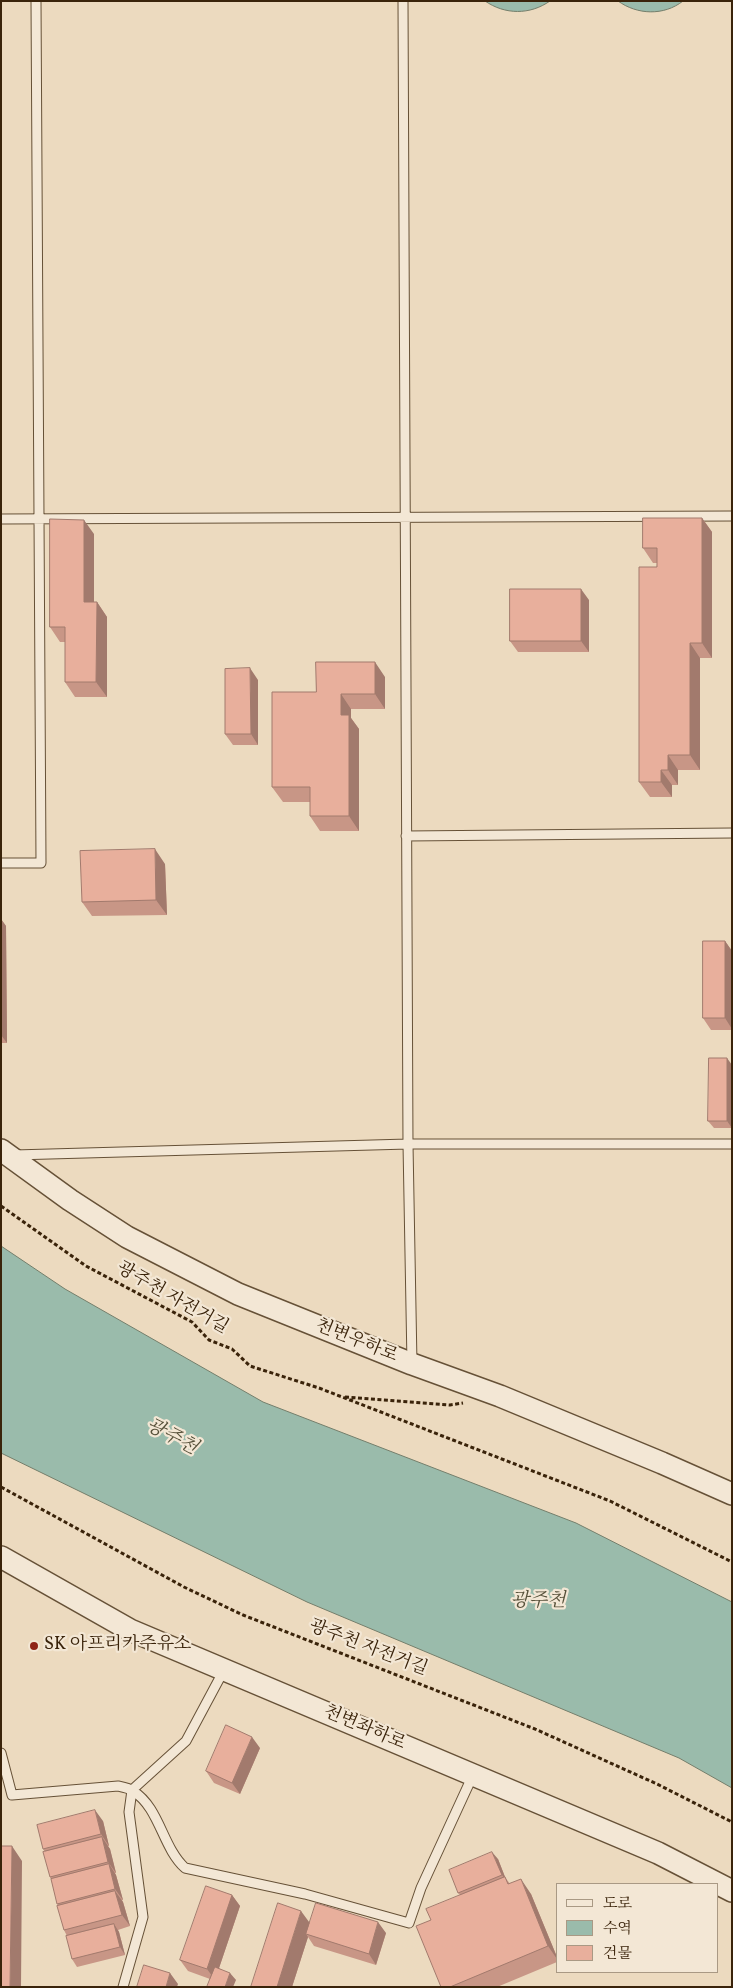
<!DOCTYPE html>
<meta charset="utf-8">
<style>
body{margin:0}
#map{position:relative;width:733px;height:1988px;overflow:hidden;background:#ecdabf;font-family:Vollkorn,"Noto Serif KR",serif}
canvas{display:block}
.frame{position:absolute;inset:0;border:2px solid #3a230a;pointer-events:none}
.legend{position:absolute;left:556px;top:1883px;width:162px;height:90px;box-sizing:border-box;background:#f3e7d5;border:1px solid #a99984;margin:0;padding:6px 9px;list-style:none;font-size:15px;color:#3a230a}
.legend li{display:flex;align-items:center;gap:10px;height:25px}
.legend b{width:25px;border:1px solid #a99984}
</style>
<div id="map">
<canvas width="733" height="1988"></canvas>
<div class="frame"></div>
<ul class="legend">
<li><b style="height:6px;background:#f3e7d5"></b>도로</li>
<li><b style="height:14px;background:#9abbab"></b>수역</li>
<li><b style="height:14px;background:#e8af9c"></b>건물</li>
</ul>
</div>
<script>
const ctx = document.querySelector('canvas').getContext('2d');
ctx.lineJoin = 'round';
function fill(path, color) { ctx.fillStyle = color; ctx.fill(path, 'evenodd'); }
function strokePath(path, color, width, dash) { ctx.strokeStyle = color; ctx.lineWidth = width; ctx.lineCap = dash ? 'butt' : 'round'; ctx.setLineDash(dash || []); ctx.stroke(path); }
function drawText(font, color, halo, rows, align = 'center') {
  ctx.font = font + ' Vollkorn,"Noto Serif KR",serif'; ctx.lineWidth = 4.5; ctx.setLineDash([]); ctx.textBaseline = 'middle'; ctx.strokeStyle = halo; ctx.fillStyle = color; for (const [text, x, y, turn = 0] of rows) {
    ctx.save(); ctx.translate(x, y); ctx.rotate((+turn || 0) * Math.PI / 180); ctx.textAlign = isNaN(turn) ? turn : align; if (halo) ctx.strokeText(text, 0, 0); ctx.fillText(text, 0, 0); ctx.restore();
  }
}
const water = new Path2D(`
 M485,1H550C530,15 505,15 485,1Z
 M618,1H683C664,16 637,15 618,1Z
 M1,1246L65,1289L263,1402L576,1523L732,1602V1788L679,1758L307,1602L1,1453Z`);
const path = new Path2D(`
 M1,1206L86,1266L192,1322L209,1340L232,1349L250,1366L319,1388L610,1501L732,1562
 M345,1397L450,1405L463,1403
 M1,1487L184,1587L243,1615L535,1729L657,1784L732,1822`);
const service = new Path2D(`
 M403,1L408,1144L412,1364
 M1,519L732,516
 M406,836L732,833
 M1,863H41L36,1
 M14,1155L408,1144H732
 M1,1753L12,1795L118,1786C123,1787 129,1788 133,1791C160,1808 162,1847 185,1868L305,1894L409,1923L421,1888L473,1775
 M123,1987L143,1917L129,1812L132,1790L186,1741L224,1670`);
const tertiary = new Path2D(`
 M1,1150L70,1200L127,1237L238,1294L412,1364L500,1396L662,1463L732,1494
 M1,1557L130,1630L658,1853L732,1891`);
const wall = new Path2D(`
 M702,518L712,532V658H700V770H678V785H672V797H650L639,782L657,563H653L643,548Z
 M94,534V602H97L107,617V697H75L65,682V642H60L50,627Z
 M589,600V652H518L510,641Z
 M385,677V709H351V718L359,729V831H320L310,816V802H283L272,787L316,692Z
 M258,680V745H233L225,734Z
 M165,864L167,915L92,916L82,902Z
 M1,919L6,926L7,1043H1Z
 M725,941L732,951V1030H711L703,1018Z
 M732,1065V1128H714L708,1121Z
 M260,1748L240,1794L214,1783L206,1771Z
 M103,1821L109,1846H108L110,1849L116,1873H115L116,1875L123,1900H122L123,1902L130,1926L118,1930L119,1932L125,1955L77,1967L72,1959L67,1936L64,1930L51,1879L50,1877L45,1852L43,1849Z
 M498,1859L505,1877L510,1884L531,1894L557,1957V1962L497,1987H441L431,1920L460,1895L458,1893Z
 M232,1895L240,1906L219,1968L236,1980L210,1979L188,1971L180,1960Z
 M310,1923L386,1933L376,1965L314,1946L308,1937L292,1987H251Z`);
const shadedWall = new Path2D(`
 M702,518L712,532V658L702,643Z
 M84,520L94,534V617L84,602Z
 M581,589L589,600V652L581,641Z
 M97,602L107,617V697L96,682Z
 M690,643L700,658V770L690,755Z
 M375,662L385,677V709L375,694Z
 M250,668L258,680V745L251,734Z
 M341,694L351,709V718L359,729V831L349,816L341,715Z
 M668,755L678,770V785L668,770Z
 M661,770L672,785V797L661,782Z
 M155,849L165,864L167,915L156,900Z
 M1,919L6,926L7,1043L1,1035Z
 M725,941L732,951V1029L725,1018Z
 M727,1058L732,1065V1128L727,1121Z
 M252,1737L260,1748L240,1794L232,1783Z
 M95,1810L103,1821L109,1846L101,1834Z
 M102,1837L110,1849L116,1873L108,1862Z
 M12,1846L22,1861L21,1987H10Z
 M492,1852L498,1859L507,1882L502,1875Z
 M109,1864L116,1875L123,1900L115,1889Z
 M521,1879L531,1894L557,1957V1959L548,1946Z
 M115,1891L123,1902L130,1926L122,1915Z
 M232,1895L240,1906L215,1980L207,1969Z
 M301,1911L312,1926L306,1934L308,1937L292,1987H277Z
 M378,1922L386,1933L376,1965L369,1954Z
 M114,1924L119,1932L125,1955L120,1947Z
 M170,1973L178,1984L177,1987H166Z
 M230,1973L236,1980L233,1987H225Z`);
const building = new Path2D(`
 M643,518H702V643H690V755H668V770H661V782H639V567H657V548H643Z
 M50,519L84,520V602H97L96,682H65V627H50Z
 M510,589H581V641H510Z
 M316,662H375V694H341V715H349V816H310V787H272V692H316Z
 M250,668L251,734H225V669Z
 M155,849L156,900L82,902L80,851Z
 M703,941H725V1018H703Z
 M709,1058H727V1121H708Z
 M226,1725L252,1737L232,1783L206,1771Z
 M95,1810L101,1834L43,1849L37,1825Z
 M102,1837L108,1862L50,1877L43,1852Z
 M1,1846H12L10,1987H1Z
 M492,1852L502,1875L458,1893L449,1870Z
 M109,1864L115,1889L57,1904L51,1879Z
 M505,1877L508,1884L521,1879L548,1946L450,1987H441L416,1926L431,1920L426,1909Z
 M206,1886L232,1895L207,1969L180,1960Z
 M115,1891L122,1915L64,1930L57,1906Z
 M278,1903L301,1911L277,1987H251Z
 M316,1903L378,1922L369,1954L306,1934Z
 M114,1924L120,1947L72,1959L66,1936Z
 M144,1965L170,1973L166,1987H137Z
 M215,1967L230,1973L225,1987H207Z`);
const markers = [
 [34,1646,5,"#8f2418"]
];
const streetNames = [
 ["광주천 자전거길",172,1299,30],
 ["천변우하로",356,1342,22],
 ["광주천 자전거길",368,1649,21],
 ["천변좌하로",364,1729,23]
];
const poiNames = [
 ["SK 아프리카주유소",44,1646]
];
const waterNames = [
 ["광주천",171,1438,28],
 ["광주천",538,1603]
];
fill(water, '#9abbab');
strokePath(water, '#747e6b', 1);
strokePath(service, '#665137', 11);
strokePath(tertiary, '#665137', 24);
strokePath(path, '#3a230a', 3, [4, 2.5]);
strokePath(service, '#f3e7d5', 9);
strokePath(tertiary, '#f3e7d5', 21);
fill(wall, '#c89686');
fill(shadedWall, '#a27a6d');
fill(building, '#e8af9c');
strokePath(building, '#a27a6d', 1);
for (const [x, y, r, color] of markers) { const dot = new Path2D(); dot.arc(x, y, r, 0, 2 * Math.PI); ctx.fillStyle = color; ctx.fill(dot); strokePath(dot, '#f3e7d5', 2); }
drawText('18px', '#3a230a', '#f3e7d5', streetNames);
drawText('18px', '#3a230a', '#f3e7d5', poiNames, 'left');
drawText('italic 19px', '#57513a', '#f3e7d5', waterNames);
</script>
